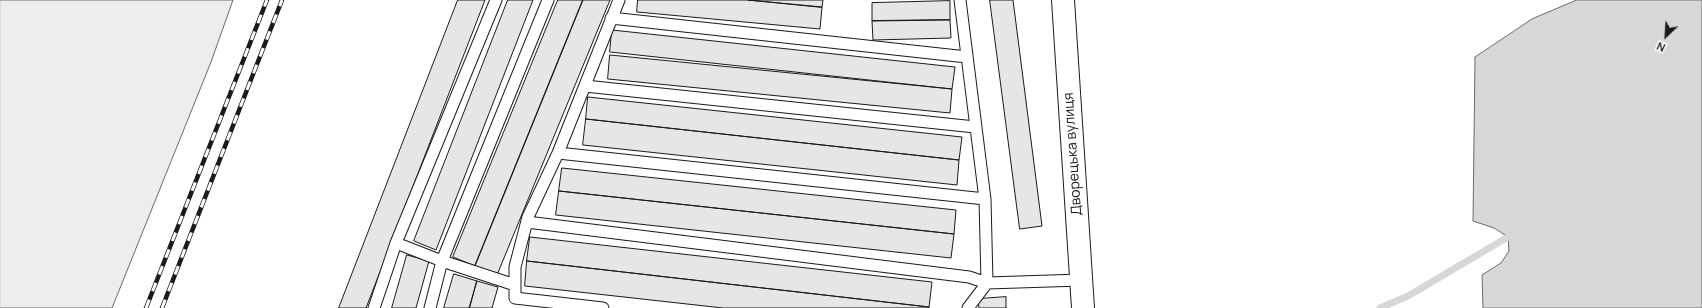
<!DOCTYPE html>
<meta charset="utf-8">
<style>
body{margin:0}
#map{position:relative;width:1702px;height:308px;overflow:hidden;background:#fff;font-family:Manrope,sans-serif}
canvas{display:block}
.north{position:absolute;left:1646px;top:16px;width:40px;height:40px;-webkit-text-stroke:3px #fff;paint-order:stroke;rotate:205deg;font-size:11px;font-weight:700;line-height:16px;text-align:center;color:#1a1a1a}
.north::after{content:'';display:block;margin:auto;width:14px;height:18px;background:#1a1a1a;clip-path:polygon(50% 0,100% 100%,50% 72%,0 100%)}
</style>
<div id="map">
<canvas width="1702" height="308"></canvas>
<div class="north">N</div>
</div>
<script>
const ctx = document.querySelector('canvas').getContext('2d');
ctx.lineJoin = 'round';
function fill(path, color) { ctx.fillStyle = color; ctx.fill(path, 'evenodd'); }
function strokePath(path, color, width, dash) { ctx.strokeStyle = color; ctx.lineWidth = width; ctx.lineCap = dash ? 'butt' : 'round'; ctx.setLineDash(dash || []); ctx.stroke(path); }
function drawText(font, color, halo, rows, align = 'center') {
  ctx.font = font + ' Manrope,sans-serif'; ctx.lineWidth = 3; ctx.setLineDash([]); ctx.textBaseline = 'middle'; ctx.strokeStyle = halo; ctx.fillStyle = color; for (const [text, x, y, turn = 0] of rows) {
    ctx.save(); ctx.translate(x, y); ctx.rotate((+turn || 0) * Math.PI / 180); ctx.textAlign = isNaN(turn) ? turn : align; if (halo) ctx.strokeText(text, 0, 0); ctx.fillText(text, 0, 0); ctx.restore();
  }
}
const green = new Path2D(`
 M0,0H233L211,62L112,308H0Z`);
const water = new Path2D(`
 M1577,0H1702V308H1483L1482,275L1501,263L1509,251L1508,237L1494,228L1473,221L1475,57L1532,19Z`);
const stream = new Path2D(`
 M1380,308L1408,296L1508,237L1517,238`);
const building = new Path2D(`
 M458,0H485L366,308H339Z
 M508,0H533L436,250L414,241Z
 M558,0H583L475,266L453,257Z
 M583,0H610L497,275L475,266Z
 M638,0H748L822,7L820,29L637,12Z
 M748,0H823L822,7Z
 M990,0H1013L1042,226L1020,229Z
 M950,1V20L872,21V3Z
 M950,20L951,38L873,40L872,21Z
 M612,30L955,67L952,89L610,52Z
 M610,55L952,89L950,113L608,79Z
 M588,97L962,137L959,160L586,119Z
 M586,119L959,160L957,185L583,145Z
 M562,168L956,210L954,234L559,191Z
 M559,191L954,234L951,258L556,215Z
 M530,237L932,282L929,307L527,261Z
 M407,255L429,261L416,308H392Z
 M527,261L929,307V308H723L525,286Z
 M454,274L477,281L469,308H444Z
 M477,281L498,287L492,308H470Z
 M1006,297V308H979L978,299Z`);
const service = new Path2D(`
 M960,0L985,199L987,283L1081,280
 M611,18L967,57
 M585,86L975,127
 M558,153L985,199
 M527,222L969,277L987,283L968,308
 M396,243L442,261L515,285
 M374,308L396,243L496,0
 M430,308L442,261L548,0
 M603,308L515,298V267L528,217L558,153L619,0`);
const minor = new Path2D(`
 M1063,0L1083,308`);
const rail = new Path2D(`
 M146,308L267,0
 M162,308L282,0`);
const streetNames = [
 ["Дворецька вулиця",1073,154,-94]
];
fill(green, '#ededed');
strokePath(green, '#6a6a6a', 1);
fill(water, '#d7d7d7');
strokePath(water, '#6a6a6a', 1);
strokePath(stream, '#d7d7d7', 7);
fill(building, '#e6e6e6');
strokePath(building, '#1a1a1a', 1);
strokePath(service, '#1a1a1a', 13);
strokePath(minor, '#1a1a1a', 24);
strokePath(service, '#fff', 11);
strokePath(minor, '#fff', 22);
strokePath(rail, '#1a1a1a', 4.5);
strokePath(rail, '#fff', 3, [9]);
drawText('14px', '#1a1a1a', '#fff', streetNames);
</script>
